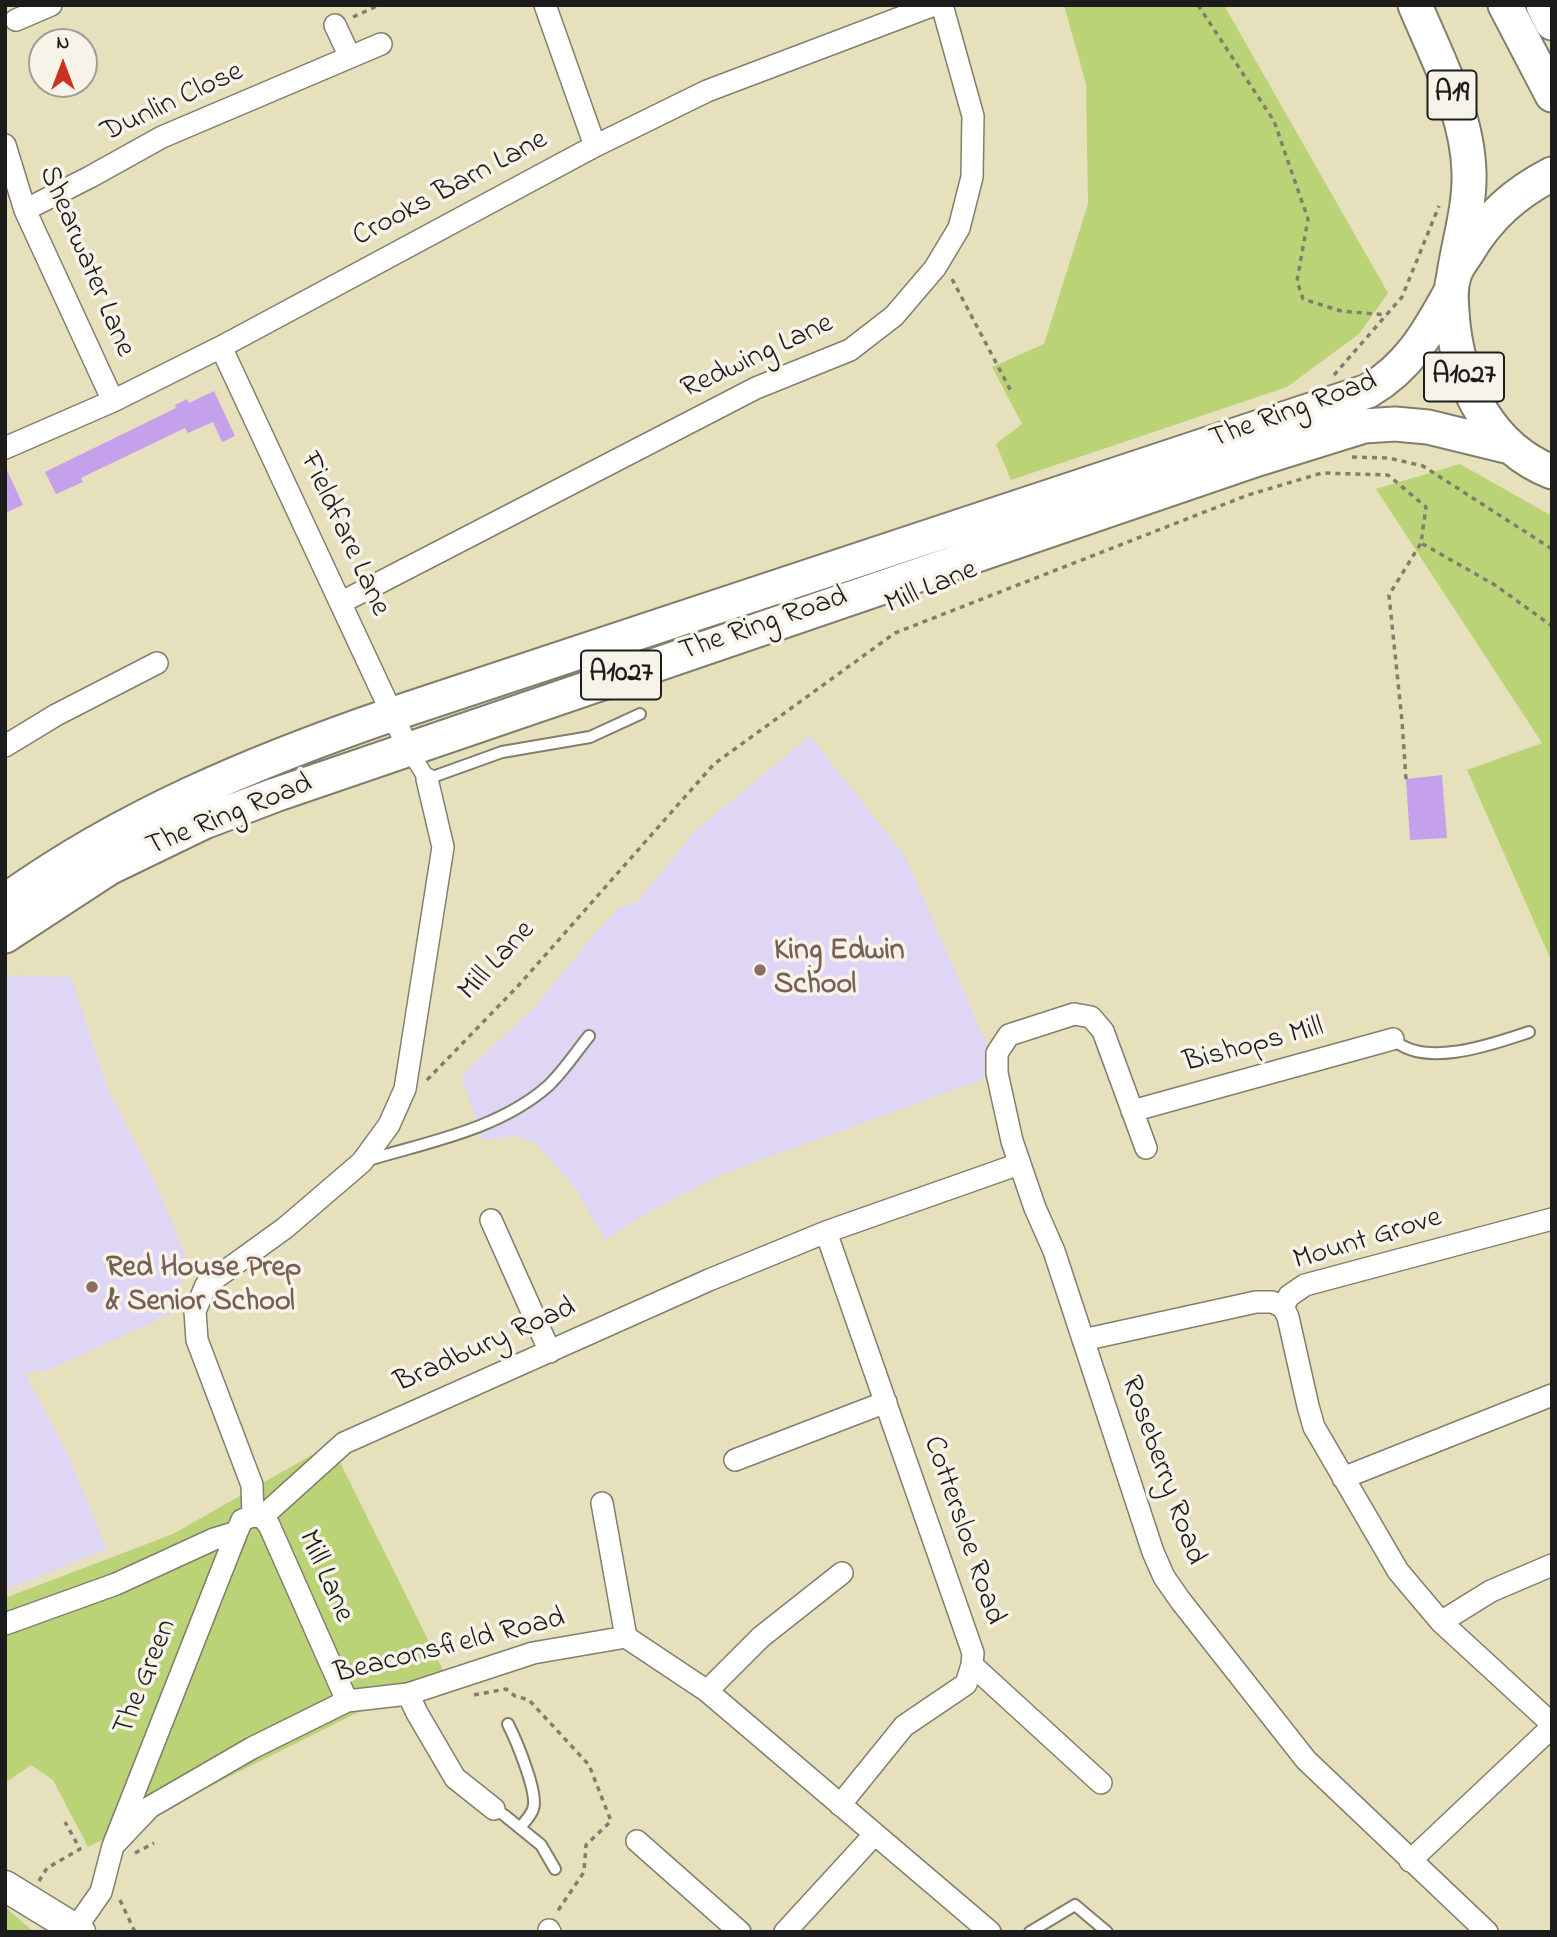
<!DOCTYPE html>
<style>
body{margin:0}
#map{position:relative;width:1557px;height:1937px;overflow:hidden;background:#e7e0bd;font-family:"Indie Flower",sans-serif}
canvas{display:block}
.frame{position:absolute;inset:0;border:7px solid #1c1c1c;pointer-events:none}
.north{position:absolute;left:28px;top:28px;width:70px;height:70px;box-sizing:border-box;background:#f7f3e8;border:2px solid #9f9d96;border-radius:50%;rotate:0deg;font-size:19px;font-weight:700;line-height:28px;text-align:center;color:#1c1c1c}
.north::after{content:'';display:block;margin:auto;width:24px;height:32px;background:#c8321e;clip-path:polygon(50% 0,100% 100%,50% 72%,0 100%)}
</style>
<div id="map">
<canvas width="1557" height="1937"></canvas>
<div class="frame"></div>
<div class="north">N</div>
</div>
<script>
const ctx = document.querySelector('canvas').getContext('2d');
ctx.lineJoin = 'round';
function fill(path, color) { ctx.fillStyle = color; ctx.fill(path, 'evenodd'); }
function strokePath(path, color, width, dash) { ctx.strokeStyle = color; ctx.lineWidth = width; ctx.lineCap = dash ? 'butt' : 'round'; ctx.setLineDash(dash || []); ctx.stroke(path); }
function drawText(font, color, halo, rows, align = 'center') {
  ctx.font = font + ' "Indie Flower",sans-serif'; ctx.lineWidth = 7; ctx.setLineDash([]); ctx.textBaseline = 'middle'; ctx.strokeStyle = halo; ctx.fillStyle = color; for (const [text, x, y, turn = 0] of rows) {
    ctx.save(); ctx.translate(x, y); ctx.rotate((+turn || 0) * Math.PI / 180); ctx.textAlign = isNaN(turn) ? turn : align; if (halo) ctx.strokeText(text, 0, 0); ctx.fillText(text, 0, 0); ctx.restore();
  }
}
const built = new Path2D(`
 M810,736L905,856L987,1044L984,1079L720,1175L645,1214L605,1240L575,1188L536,1143L516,1136L483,1140L461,1076L537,1005L593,935L619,908L637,902L697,829Z
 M5,975L71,977L109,1092L154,1179L188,1261L172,1313L48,1370L25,1373L71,1461L107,1549L5,1590Z`);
const green = new Path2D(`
 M1064,5H1224L1388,293L1359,334L1287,387L1011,480L996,444L1022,424L992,367L1044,344L1088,204L1086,84Z
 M1460,464L1552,516V962L1467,770L1542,743L1376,489Z
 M331,1444L443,1670L88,1847L53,1780L31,1765L5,1783V1598L173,1534Z
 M5,1907L34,1932H5Z`);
const building = new Path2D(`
 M214,391L235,436L222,442L213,422L188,433L185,428L81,478L83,482L56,494L45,472L176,408L175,405L187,399L189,403Z
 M5,466L23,505L5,513Z
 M1442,775L1447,838L1410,840L1406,779Z`);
const path = new Path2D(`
 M1198,5L1274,121L1308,219L1297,281L1303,299L1341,311L1387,315
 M353,17L379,5
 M952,279L1012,393
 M1334,375L1402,297L1439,206
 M1352,457L1389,458L1423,466L1552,549
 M1406,779L1402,721L1389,595L1421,543
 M427,1080L518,986L714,764L895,633L1248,495L1322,473L1388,475L1426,507L1421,543L1495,585L1552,626
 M474,1695L506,1689L515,1696L529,1700L589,1765L611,1821L586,1845L584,1872L557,1912
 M135,1853L154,1843
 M39,1881L47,1868L80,1849L65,1822
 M120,1900L135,1932`);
const service = new Path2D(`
 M427,779L502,752L590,737L640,714
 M1393,1039C1424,1069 1493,1044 1529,1032
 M365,1161C427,1142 498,1130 548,1086C563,1072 576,1052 589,1036
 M508,1724C516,1740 539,1794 533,1809C531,1816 524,1822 520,1828
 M494,1809L504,1815L541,1845L555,1869
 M1030,1932L1075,1905L1107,1932`);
const pedestrian = new Path2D(`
 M409,750L427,779`);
const minor = new Path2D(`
 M545,5L595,146
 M16,20L51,5
 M335,25L350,57
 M5,145L25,210L113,401
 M25,210L90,177L162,137L381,44
 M221,347L409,750
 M5,448L113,401L221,347L595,146L707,91L934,5
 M342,602L756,388L850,350L894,316L935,268L959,228L972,177L973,116L942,5
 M5,746L56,715L157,663
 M1132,1111L1393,1039
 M1146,1148L1103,1031L1091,1017L1074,1014L1009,1035L997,1053V1073L1012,1141L1035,1208L1054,1251L1153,1552L1164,1577L1180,1600L1306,1760L1487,1932
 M491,1220L550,1352
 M826,1232L973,1653L972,1665L966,1684L904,1726L840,1805
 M1283,1307L1288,1317L1308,1406L1314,1427L1398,1571L1441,1622L1552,1724
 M1083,1340L1256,1302H1272L1283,1307L1289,1296L1305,1285L1552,1219
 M735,1460L886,1402
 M1343,1478L1552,1395
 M602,1503L626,1637
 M253,1516L252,1485L197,1340L195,1311L206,1285L285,1228L362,1162L389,1125L405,1089L443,847L427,779
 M262,1517L269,1525L347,1701
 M1441,1622L1491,1591L1552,1565
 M5,1624L116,1584L214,1539L237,1532L242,1520L253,1516L262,1517L344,1443L709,1280L826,1232L1019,1164
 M972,1665L1101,1783
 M707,1691L761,1637L842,1573
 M408,1694L417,1713L455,1778L494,1809
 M637,1841L740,1932
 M113,1846L150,1807L252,1748L347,1701L408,1694L533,1653L626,1637L707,1691L990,1932
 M1410,1861L1552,1727
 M549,1930L550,1932
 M73,1932L101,1892L113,1846L237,1532
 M785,1932L874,1835`);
const secondary = new Path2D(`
 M5,1886L80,1932`);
const primary = new Path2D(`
 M1552,174C1515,193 1488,217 1467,253C1462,260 1456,268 1454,276C1449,292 1452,308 1453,324C1460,387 1491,448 1552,472
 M5,901C123,816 256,761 393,714L1368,391C1409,367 1428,333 1450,293
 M5,936L109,868L204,822L275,795L1258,459L1364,426L1395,424L1428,427L1510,447`);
const trunk = new Path2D(`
 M1415,5C1437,58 1468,115 1469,173C1470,207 1459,241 1454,274
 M1505,5L1552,95
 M1543,5L1552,23`);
const markers = [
 [760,970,7,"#8d6e63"],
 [92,1287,7,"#8d6e63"]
];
const shields = [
 [1452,95,49],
 [1464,377,80],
 [621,675,80]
];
const shieldNames = [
 ["A19",1452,95],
 ["A1027",1464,377],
 ["A1027",621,675]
];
const streetNames = [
 ["Dunlin Close",173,104,-25],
 ["Crooks Barn Lane",451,190,-28],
 ["Shearwater Lane",85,262,67],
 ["Redwing Lane",758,358,-25],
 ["The Ring Road",1294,412,-20],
 ["Fieldfare Lane",343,535,65],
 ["Mill Lane",932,589,-23],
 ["The Ring Road",764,626,-19],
 ["The Ring Road",230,817,-22],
 ["Mill Lane",498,962,-47],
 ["Bishops Mill",1254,1047,-15],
 ["Mount Grove",1368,1241,-17],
 ["Bradbury Road",486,1347,-24],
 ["Roseberry Road",1161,1471,70],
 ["Cottersloe Road",962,1531,71],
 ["Mill Lane",324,1577,66],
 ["Beaconsfield Road",450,1648,-14],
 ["The Green",147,1678,-68]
];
const educationNames = [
 ["King Edwin",774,953],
 ["School",774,987],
 ["Red House Prep",106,1270],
 ["& Senior School",106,1304]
];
fill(built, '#dfd5f5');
fill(green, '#bbd377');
fill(building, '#c5a1eb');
strokePath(service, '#827e6c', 14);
strokePath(pedestrian, '#827e6c', 19);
strokePath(minor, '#827e6c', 24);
strokePath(secondary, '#827e6c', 33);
strokePath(primary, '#827e6c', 37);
strokePath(trunk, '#827e6c', 37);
strokePath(path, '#827e6c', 3.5, [5, 5]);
strokePath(service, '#fff', 10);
strokePath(pedestrian, '#fff', 16);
strokePath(minor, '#fff', 21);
strokePath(secondary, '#fff', 30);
strokePath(primary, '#fff', 33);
strokePath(trunk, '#fff', 33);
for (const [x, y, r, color] of markers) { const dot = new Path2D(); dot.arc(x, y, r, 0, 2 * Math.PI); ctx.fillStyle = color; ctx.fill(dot); strokePath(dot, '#f7f3e8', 2.5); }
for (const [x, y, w] of shields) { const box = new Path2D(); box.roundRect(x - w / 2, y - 24.5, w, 49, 5); ctx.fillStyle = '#f7f3e8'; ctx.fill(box); strokePath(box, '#1c1c1c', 2); }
drawText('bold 28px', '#1c1c1c', null, shieldNames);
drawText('30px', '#1c1c1c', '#f7f3e8', streetNames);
drawText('bold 30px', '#785e54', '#f7f3e8', educationNames, 'left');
</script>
